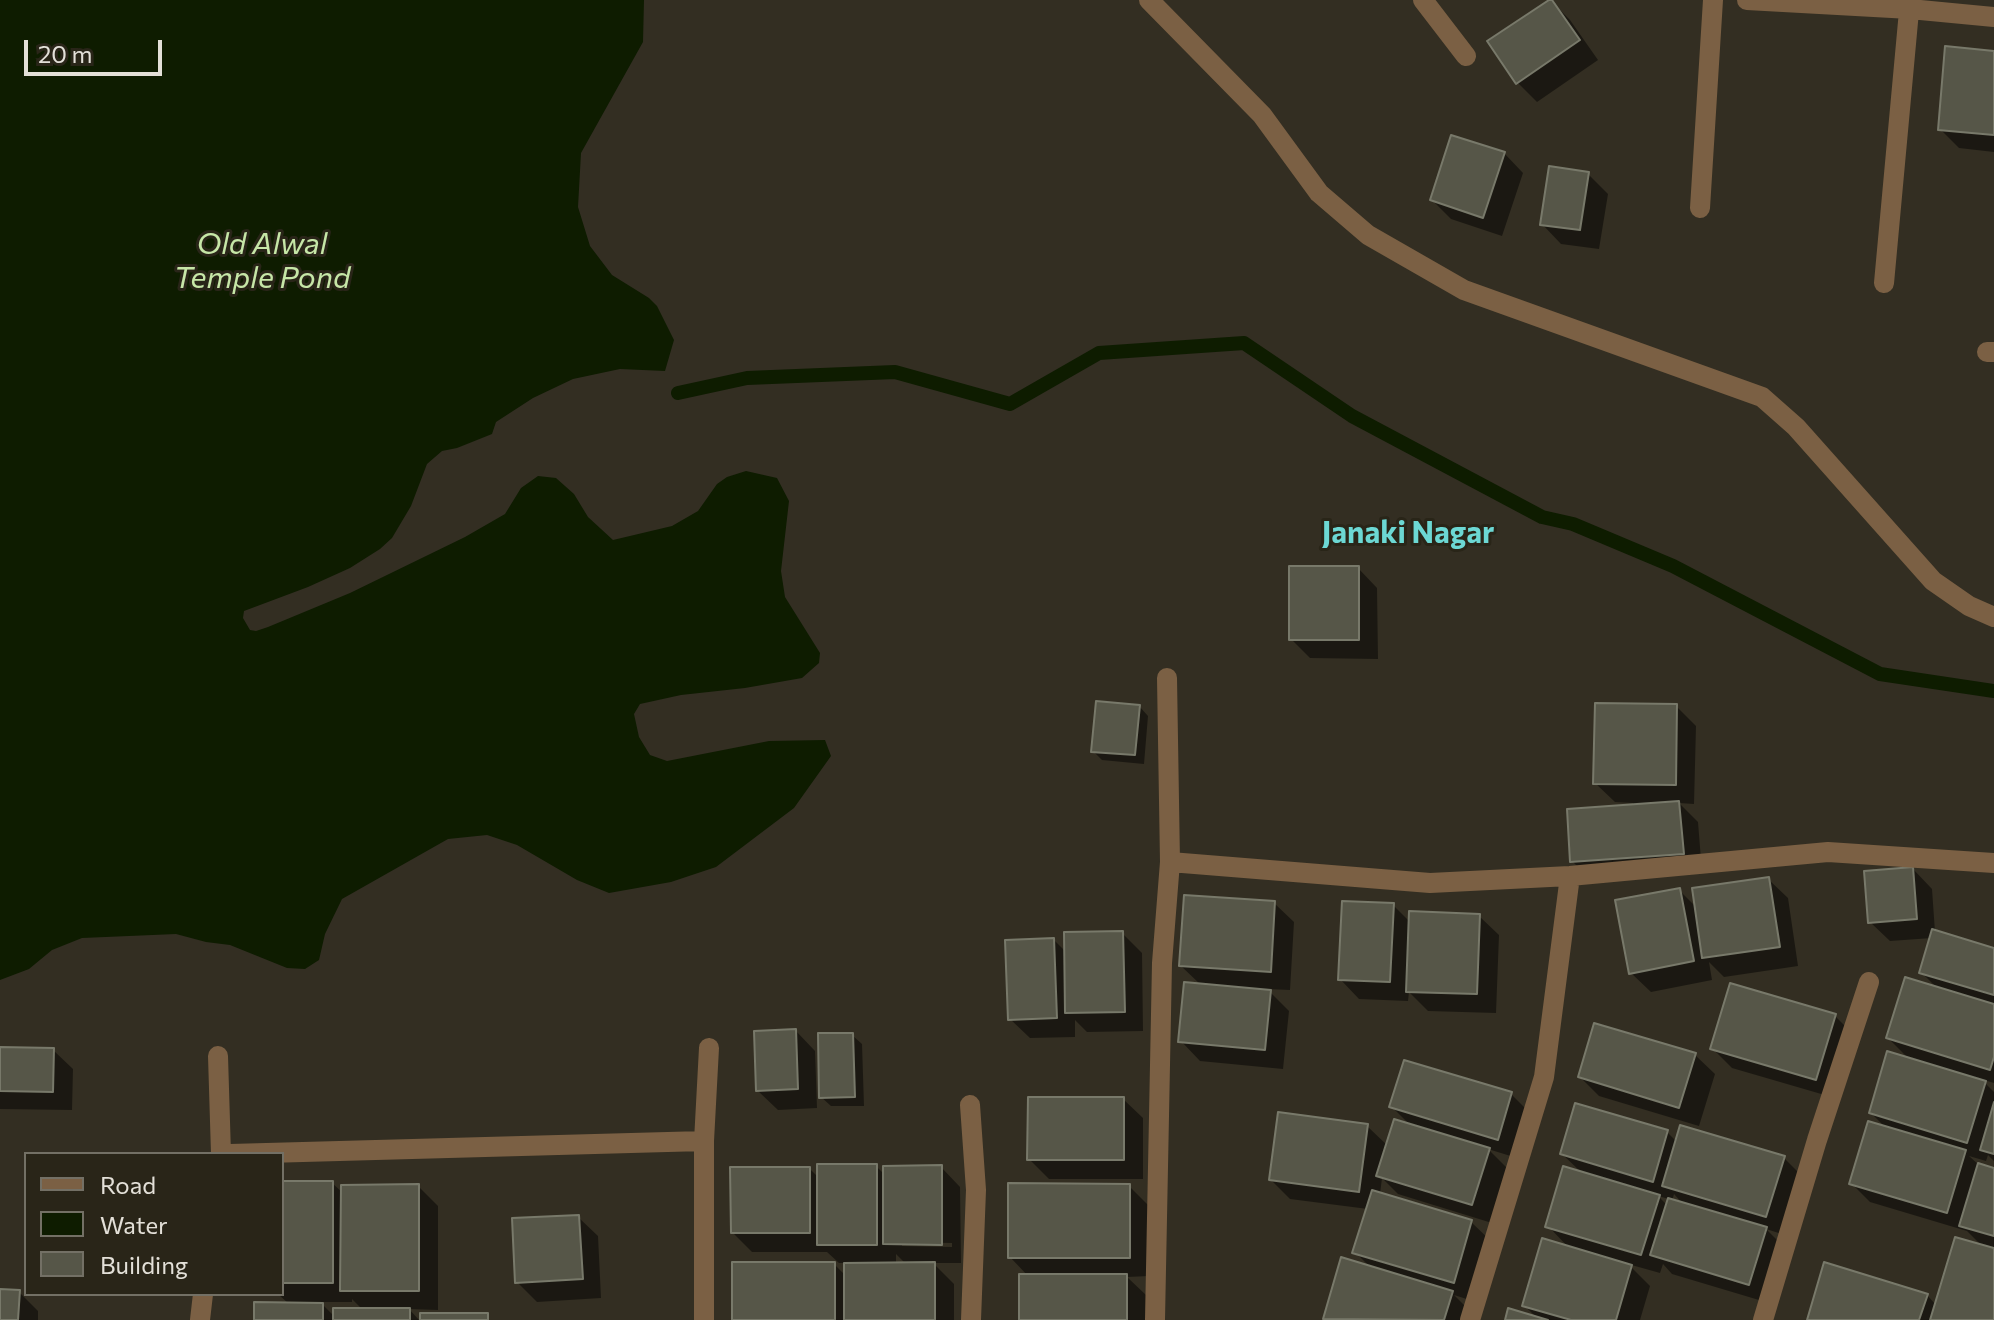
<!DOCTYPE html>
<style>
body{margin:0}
#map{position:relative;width:1994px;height:1320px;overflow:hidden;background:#332e22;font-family:Commissioner,sans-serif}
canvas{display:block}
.legend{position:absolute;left:24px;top:1152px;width:260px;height:144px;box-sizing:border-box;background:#292518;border:2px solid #737065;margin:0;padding:10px 14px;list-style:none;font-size:24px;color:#e3e0d8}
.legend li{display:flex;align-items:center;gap:16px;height:40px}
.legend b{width:40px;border:2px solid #737065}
.scale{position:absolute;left:24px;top:40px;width:138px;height:36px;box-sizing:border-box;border:4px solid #e3e0d8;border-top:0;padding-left:10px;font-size:24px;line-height:28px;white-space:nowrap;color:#e3e0d8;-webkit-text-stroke:6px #292518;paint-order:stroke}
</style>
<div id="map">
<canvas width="1994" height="1320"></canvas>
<ul class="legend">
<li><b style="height:10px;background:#7b6044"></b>Road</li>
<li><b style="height:22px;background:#0e1c00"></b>Water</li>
<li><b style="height:22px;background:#565648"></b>Building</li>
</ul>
<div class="scale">20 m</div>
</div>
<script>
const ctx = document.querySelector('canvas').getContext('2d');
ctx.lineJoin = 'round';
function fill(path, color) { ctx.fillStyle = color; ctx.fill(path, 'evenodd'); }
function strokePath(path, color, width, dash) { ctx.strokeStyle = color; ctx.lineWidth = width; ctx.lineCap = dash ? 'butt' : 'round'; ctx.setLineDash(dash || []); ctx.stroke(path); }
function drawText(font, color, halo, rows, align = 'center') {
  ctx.font = font + ' Commissioner,sans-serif'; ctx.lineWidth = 6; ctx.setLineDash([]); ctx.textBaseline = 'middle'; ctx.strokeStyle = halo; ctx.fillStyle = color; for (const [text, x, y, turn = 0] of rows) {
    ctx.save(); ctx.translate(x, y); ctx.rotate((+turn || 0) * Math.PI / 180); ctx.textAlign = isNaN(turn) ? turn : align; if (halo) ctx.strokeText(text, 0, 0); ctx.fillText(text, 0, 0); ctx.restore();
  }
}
const water = new Path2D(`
 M0,0H644L643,42L581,153L578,207L590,246L612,275L649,298L657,306L674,340L665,371L620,369L573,379L533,398L496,422L492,434L457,448L442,451L427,464L411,506L392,538L380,549L350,568L308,587L244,611L243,618L250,630L256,631L268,627L350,593L465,537L505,514L521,488L538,476L556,478L574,494L588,517L613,540L672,526L698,511L717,484L727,477L746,471L777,478L789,501L781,571L785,597L820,653L819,663L802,678L745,688L681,695L640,704L634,714L639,737L650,755L667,761L769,741L825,740L831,756L794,808L716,867L671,882L609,893L577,880L517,845L487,835L448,839L342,899L325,934L319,960L305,969L287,968L230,945L206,942L176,934L82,938L52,950L29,969L0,980Z`);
const shadow = new Path2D(`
 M1551,1L1570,20L1598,60L1537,102L1518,83Z
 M1994,53V152L1959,148L1940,129Z
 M1504,153L1523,173L1502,236L1451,219L1432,200Z
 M1588,174L1608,194L1599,249L1561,244L1542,224Z
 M1358,568L1377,588L1378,659L1310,658L1291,639Z
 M1139,706L1148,716L1144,764L1102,760L1093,751Z
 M1676,706L1696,726L1694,804L1679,803L1698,822L1702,872L1591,880L1572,861L1633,806V803L1615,802L1595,783Z
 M1913,869L1932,889L1935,932L1994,950V1083L1981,1079L1994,1092V1161L1988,1155L1986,1161L1969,1156L1979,1165L1994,1170V1320H1809L1927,1295L1936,1305L1983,1247L1967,1231L1870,1202L1851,1183L1886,1128L1871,1113L1911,1061L1888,1038L1938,989L1921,972L1932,938L1890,941L1870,922Z
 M1768,879L1788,898L1798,966L1724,977L1709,962L1712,980L1651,992L1631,973L1679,890L1697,908Z
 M1274,903L1294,922L1290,990L1267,989L1289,1011L1283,1069L1200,1061L1181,1041L1201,985L1181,966Z
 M1393,905L1411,923L1479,916L1499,935L1496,1013L1428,1011L1409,992L1408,1001L1359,999L1340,979Z
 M1122,933L1142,953L1143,1031L1087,1032L1075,1020V1037L1030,1038L1010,1019L1054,940L1066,952Z
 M1835,1016L1854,1035L1835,1098L1732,1068L1713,1049Z
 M796,1031L815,1051L817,1108L778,1110L758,1091Z
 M852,1035L862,1044L864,1106H831L821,1097Z
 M0,1049L53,1050L73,1069L72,1110L0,1109Z
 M1695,1055L1715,1074L1699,1126L1599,1096L1580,1077Z
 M1511,1094L1530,1113L1517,1158L1488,1149L1508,1169L1492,1223L1398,1194L1382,1178L1380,1194L1471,1222L1491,1241L1473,1301L1454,1295L1471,1312L1468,1320H1326L1325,1319L1371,1268L1355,1252L1368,1209L1290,1199L1271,1180L1367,1126L1388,1146L1412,1127L1391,1106Z
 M1123,1099L1143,1118V1179H1049L1029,1159Z
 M1667,1132L1677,1142L1784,1158L1803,1177L1785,1235L1766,1229L1785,1248L1769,1303L1672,1274L1663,1264L1660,1273L1628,1264L1650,1286L1640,1320H1507L1538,1319L1524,1305L1569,1248L1548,1226L1582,1173L1562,1154ZM1674,1194L1684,1205L1672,1201ZM1658,1196L1669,1199L1667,1205Z
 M876,1166L885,1175L941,1167L960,1187L961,1263H933L954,1284V1320H734L834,1264L846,1276V1263H839L827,1252H752L733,1233L810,1169L819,1178ZM902,1242L952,1243V1247L902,1246ZM896,1254L906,1264L896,1265Z
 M282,1183H332L343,1193L418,1186L438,1206V1310L409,1309L419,1320H256L289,1304L278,1294H282ZM352,1299L363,1310L335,1317L320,1302H352Z
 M1129,1186L1148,1205L1149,1276L1127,1277L1146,1295V1320H1021L1028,1276L1010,1257Z
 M578,1217L598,1236L601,1298L537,1302L517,1282Z
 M0,1291L19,1292L38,1311V1320H0Z`);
const stream = new Path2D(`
 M678,393L747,378L895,372L1010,404L1099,353L1244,343L1352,416L1542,517L1573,524L1673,566L1880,674L1994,691`);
const building = new Path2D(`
 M1549,0H1552L1580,40L1516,84L1487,41Z
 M1945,46L1994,51V135L1938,130Z
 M1451,135L1505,152L1483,218L1430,200Z
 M1549,166L1589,172L1580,230L1540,225Z
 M1289,566H1359V640H1289Z
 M1096,701L1140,705L1135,755L1091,752Z
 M1595,703L1677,704L1676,785L1593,784Z
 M1679,801L1684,854L1570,862L1567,809Z
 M1913,867L1917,919L1868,923L1864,871Z
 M1769,877L1780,947L1702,958L1692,888Z
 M1680,888L1694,961L1629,974L1615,900Z
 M1184,895L1275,901L1271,972L1179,966Z
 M1342,901L1394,903L1390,982L1338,980Z
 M1409,911L1480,914L1477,994L1406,992Z
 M1932,929L1994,948V995L1919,973Z
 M1123,931L1125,1012L1065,1013L1064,932Z
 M1054,938L1057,1018L1008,1020L1005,940Z
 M1905,977L1994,1004V1057L1990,1070L1886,1038Z
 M1184,982L1271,990L1265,1050L1178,1042Z
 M1730,983L1836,1014L1816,1080L1710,1049Z
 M1594,1023L1696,1053L1679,1108L1578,1077Z
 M796,1029L798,1089L756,1091L754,1031Z
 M818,1033H853L855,1097L819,1098Z
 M0,1047L54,1048L53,1092L0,1091Z
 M1887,1051L1986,1081L1967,1143L1869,1113Z
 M1404,1060L1512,1092L1498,1140L1389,1107Z
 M1028,1097H1124V1160H1027Z
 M1994,1102V1154L1980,1150Z
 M1575,1103L1668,1130L1653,1182L1560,1154Z
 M1278,1112L1368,1124L1359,1192L1269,1180Z
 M1394,1119L1490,1148L1472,1205L1376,1176Z
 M1868,1121L1966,1150L1947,1213L1849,1184Z
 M1680,1125L1785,1156L1766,1217L1662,1186Z
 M1978,1163L1994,1168V1236L1959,1226Z
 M817,1164H877V1245H817Z
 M942,1165V1245L883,1244V1166Z
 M1563,1166L1660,1195L1641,1255L1545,1227Z
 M730,1167H810V1233H731Z
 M282,1181H333V1283H282Z
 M1008,1183L1130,1184V1258H1008Z
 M419,1184V1291H340L341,1185Z
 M1372,1190L1472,1220L1454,1283L1352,1253Z
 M1668,1198L1767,1227L1749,1285L1650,1255Z
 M579,1215L583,1279L515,1283L512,1218Z
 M1955,1237L1994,1248V1320H1930Z
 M1542,1238L1632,1265L1616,1320H1571L1522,1306Z
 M1341,1257L1453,1291L1444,1320L1323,1319Z
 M732,1262H835V1320H732Z
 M935,1262V1320H844V1263Z
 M1824,1262L1928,1294L1919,1320H1807Z
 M1019,1274H1127V1320H1019Z
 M0,1289L20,1290L18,1320H0Z
 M254,1302L323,1303V1320H254Z
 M333,1308H410V1320H333Z
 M1508,1308L1548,1320H1505Z
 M420,1313H488V1320H420Z`);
const street = new Path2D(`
 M1149,0L1262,115L1319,193L1368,235L1464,290L1762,397L1796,427L1933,581L1969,606L1994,617
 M1423,0L1466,56
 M1747,0L1910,9L1994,17
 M1700,208L1713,0
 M1884,283L1910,0
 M1987,352H1994
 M1167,678L1170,862
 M218,1056L221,1154
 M970,1105L976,1190L971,1320
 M230,1154L704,1141
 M200,1320L203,1294
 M704,1320V1141L709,1048
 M1155,1320L1162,963L1170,862L1430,883L1570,876L1828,852L1994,863
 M1470,1320L1544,1077L1570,876
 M1763,1320L1817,1140L1869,982`);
const waterNames = [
 ["Old Alwal",262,244],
 ["Temple Pond",262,278]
];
const neighbourhoodNames = [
 ["Janaki Nagar",1408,533]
];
fill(water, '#0e1c00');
fill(shadow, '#0007');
strokePath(stream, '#0e1c00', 14);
fill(building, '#565648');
strokePath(building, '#78796a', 2);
strokePath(street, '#7b6044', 20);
drawText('italic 30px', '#c6e6a7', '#292518', waterNames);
drawText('bold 30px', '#6cd8d4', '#292518', neighbourhoodNames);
</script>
